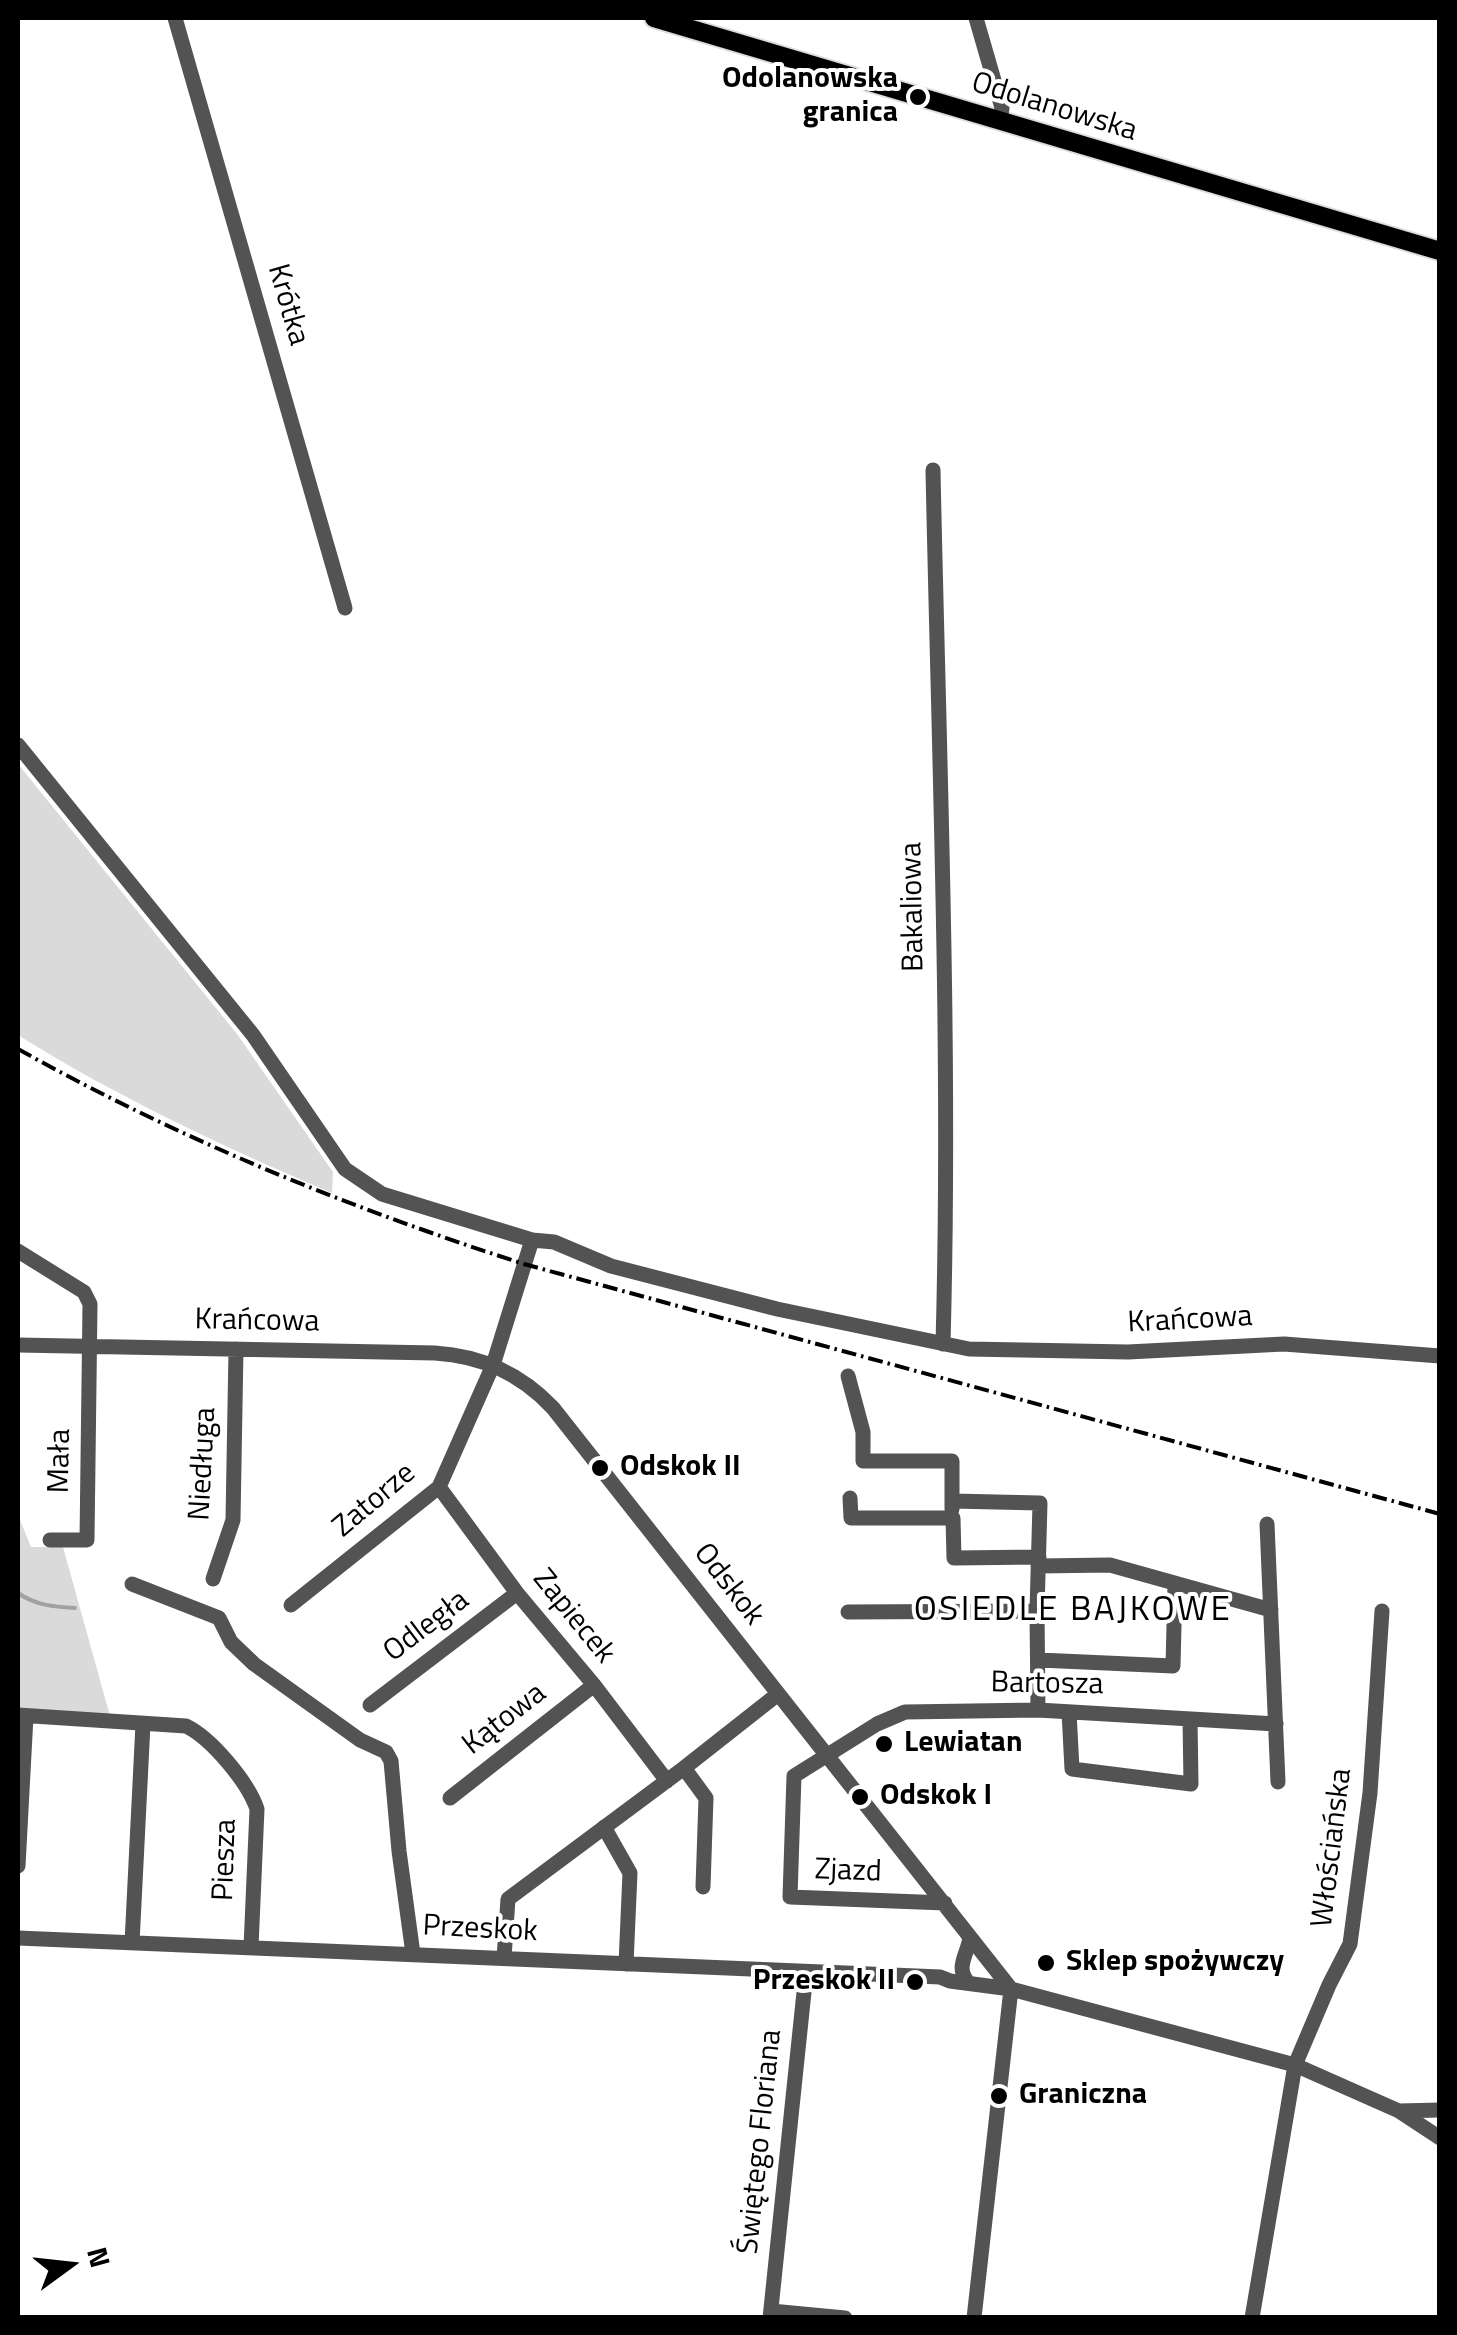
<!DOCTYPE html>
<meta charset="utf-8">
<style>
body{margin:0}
#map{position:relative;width:1457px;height:2335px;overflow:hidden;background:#fff;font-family:"Titillium Web",sans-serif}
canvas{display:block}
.frame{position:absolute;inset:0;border:20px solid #000;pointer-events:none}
.north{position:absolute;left:20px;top:2215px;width:100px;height:100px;-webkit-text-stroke:8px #fff;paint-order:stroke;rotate:75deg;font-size:28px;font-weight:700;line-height:40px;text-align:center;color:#000}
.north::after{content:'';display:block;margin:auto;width:35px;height:45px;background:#000;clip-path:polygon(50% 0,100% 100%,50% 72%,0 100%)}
</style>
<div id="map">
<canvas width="1457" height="2335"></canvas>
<div class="frame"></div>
<div class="north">N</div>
</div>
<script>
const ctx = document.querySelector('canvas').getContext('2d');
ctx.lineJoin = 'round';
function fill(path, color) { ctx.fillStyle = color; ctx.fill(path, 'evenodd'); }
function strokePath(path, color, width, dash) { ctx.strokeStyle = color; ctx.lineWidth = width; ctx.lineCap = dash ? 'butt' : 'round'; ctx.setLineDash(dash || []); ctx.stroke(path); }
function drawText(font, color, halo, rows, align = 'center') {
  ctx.font = font + ' "Titillium Web",sans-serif'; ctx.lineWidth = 8; ctx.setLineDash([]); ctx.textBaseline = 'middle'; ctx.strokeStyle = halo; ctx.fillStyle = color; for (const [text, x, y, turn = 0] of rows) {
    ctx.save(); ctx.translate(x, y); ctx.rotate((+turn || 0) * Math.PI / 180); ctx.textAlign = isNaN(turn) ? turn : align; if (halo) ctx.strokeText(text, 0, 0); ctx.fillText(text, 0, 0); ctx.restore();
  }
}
const green = new Path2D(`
 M18,764L237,1034L333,1172L332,1193C224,1147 117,1097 18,1035Z
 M18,1515L31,1547H63L110,1716L18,1710Z`);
const stream = new Path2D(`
 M18,1593C35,1605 54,1607 75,1608`);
const minor = new Path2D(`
 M175,18L345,608
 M976,18L1002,108L1000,121
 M933,470C939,761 951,1053 943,1344
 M18,745L253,1035L345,1169L382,1194L532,1240L554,1242L611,1266L777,1309L969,1349L1128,1352L1284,1344L1440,1356
 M18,1251L84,1292L90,1304L87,1540H50
 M18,1345L435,1353C482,1356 520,1373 553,1408L1011,1989
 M848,1376L863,1432V1461H952V1509
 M439,1487L517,1593L594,1685L667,1781
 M850,1498L851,1518H953L954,1558L1039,1557
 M952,1501L1040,1503L1037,1611L1038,1710
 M1267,1524L1278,1782
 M1038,1566L1110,1565L1271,1610
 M213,1579L233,1520L236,1349
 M132,1584L219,1618L231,1642L254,1664L360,1740L386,1752L391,1761L399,1851L413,1954
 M291,1605L439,1487L493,1365L532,1240
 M848,1612L1037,1611
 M1039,1660L1173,1666L1175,1585
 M370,1705L517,1593
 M1069,1712L1072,1769L1191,1784L1190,1719
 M18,1715L186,1726C211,1738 248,1782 257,1809L251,1947
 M684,1768L706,1798L703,1887
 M450,1798L594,1685
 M604,1827L630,1873L626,1964
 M18,1866L26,1716
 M945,1903L790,1897L794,1776L877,1724L905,1712L1038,1710L1276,1724
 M18,1938L940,1977L950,1981L1011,1989L1295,2065L1399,2111L1440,2138
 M132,1943L143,1724
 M504,1958L508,1899L684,1768L778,1694
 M968,1982C955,1968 967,1955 970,1938
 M1399,2111L1440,2110
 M771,2311L845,2318
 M770,2318L806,1973
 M974,2318L1011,1989
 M1252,2318L1295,2065L1329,1985L1350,1944L1370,1793L1382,1611`);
const major = new Path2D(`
 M654,18L1440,251`);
const rail = new Path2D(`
 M18,1049C181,1140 347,1207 524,1264L1440,1514`);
const markers = [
 [918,97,10,"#000"],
 [600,1468,10,"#000"],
 [884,1744,10,"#000"],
 [860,1797,10,"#000"],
 [1046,1963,10,"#000"],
 [915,1982,10,"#000"],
 [999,2096,10,"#000"]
];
const poiNames = [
 ["Odolanowska",898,80,"right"],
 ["granica",898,114,"right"],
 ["Odskok II",620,1468],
 ["Lewiatan",904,1744],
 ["Odskok I",880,1797],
 ["Sklep spożywczy",1066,1963],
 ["Przeskok II",895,1982,"right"],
 ["Graniczna",1019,2096]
];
const streetNames = [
 ["Odolanowska",1054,108,17],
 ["Krótka",287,305,74],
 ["Bakaliowa",914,907,-91],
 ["Krańcowa",1190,1321,-3],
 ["Krańcowa",257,1322,1],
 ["Mała",61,1461,-89],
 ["Niedługa",204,1464,-87],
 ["Zatorze",375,1501,-40],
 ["Odskok",728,1585,52],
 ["Zapiecek",573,1617,51],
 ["Odległa",427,1627,-37],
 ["Bartosza",1047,1685,1],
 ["Kątowa",505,1720,-38],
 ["Włościańska",1333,1848,-83],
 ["Piesza",226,1860,-88],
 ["Zjazd",848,1872,2],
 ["Przeskok",480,1930,3],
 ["Świętego Floriana",761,2142,-84]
];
const quarterNames = [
 ["OSIEDLE BAJKOWE",1073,1611]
];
fill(green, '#dadada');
strokePath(stream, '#a1a1a1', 4);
strokePath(major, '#dbdbdb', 22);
strokePath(minor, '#535353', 15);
strokePath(major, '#000', 18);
strokePath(rail, '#000', 4, [15, 5, 2.5, 5]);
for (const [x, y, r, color] of markers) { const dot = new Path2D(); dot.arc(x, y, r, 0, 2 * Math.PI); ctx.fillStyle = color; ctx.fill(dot); strokePath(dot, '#fff', 4); }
drawText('bold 30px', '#000', '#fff', poiNames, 'left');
drawText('30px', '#000', '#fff', streetNames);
ctx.letterSpacing = '2.5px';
drawText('35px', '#000', '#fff', quarterNames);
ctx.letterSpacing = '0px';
</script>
